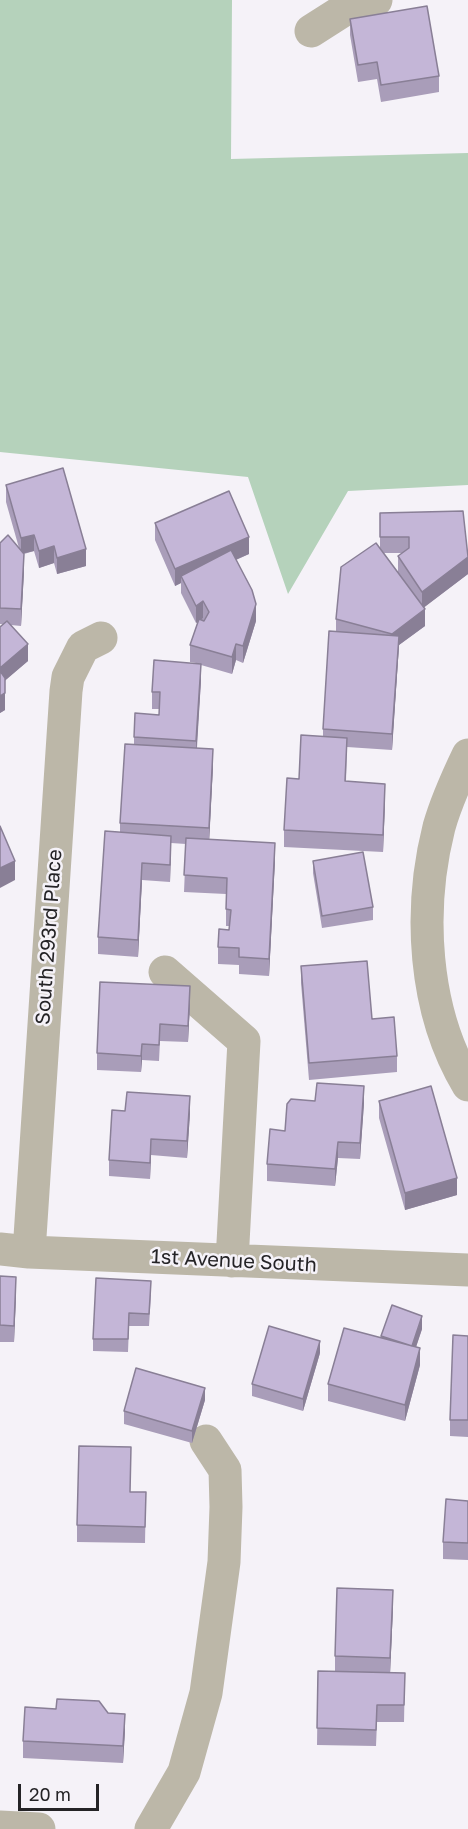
<!DOCTYPE html>
<style>
body{margin:0}
#map{position:relative;width:468px;height:1829px;overflow:hidden;background:#f5f2f8;font-family:"Golos Text",sans-serif}
canvas{display:block}
.scale{position:absolute;left:18px;top:1784px;width:81px;height:27px;box-sizing:border-box;border:3px solid #242326;border-top:0;padding-left:8px;font-size:18px;line-height:21px;white-space:nowrap;color:#242326;-webkit-text-stroke:4px #f5f2f8;paint-order:stroke}
</style>
<div id="map">
<canvas width="468" height="1829"></canvas>
<div class="scale">20 m</div>
</div>
<script>
const ctx = document.querySelector('canvas').getContext('2d');
ctx.lineJoin = 'round';
function fill(path, color) { ctx.fillStyle = color; ctx.fill(path, 'evenodd'); }
function strokePath(path, color, width, dash) { ctx.strokeStyle = color; ctx.lineWidth = width; ctx.lineCap = dash ? 'butt' : 'round'; ctx.setLineDash(dash || []); ctx.stroke(path); }
function drawText(font, color, halo, rows, align = 'center') {
  ctx.font = font + ' "Golos Text",sans-serif'; ctx.lineWidth = 5; ctx.setLineDash([]); ctx.textBaseline = 'middle'; ctx.strokeStyle = halo; ctx.fillStyle = color; for (const [text, x, y, turn = 0] of rows) {
    ctx.save(); ctx.translate(x, y); ctx.rotate((+turn || 0) * Math.PI / 180); ctx.textAlign = isNaN(turn) ? turn : align; if (halo) ctx.strokeText(text, 0, 0); ctx.fillText(text, 0, 0); ctx.restore();
  }
}
const green = new Path2D(`
 M0,0H232L231,159L468,153V485L348,491L288,594L248,477L0,452Z`);
const minor = new Path2D(`
 M311,31L347,8L376,0
 M468,755C457,778 446,802 439,827C418,910 423,1010 468,1085
 M165,972L244,1041L232,1261
 M0,1249L29,1252L468,1270
 M29,1252L66,691L68,677L83,647L101,638
 M0,1827L39,1829
 M151,1829L184,1772L206,1693L224,1562L226,1507L225,1470L206,1441`);
const wall = new Path2D(`
 M350,19L439,76V92L381,102L377,79L358,82L350,35Z
 M6,485L86,566L57,574L54,563L39,568L34,551L24,554V571L21,626L11,625L28,661L5,680V710L0,713V627L3,624H0V543L19,548L6,502Z
 M380,513L468,574L424,607L425,626L399,645L392,750L347,747L346,781L385,801L383,852L284,847V830L299,779L323,737V729L336,632V619L380,548ZM384,553H402L398,556V572Z
 M155,523L249,554L236,560L256,621L243,663L236,660L232,674L201,665V680L197,748L213,766L209,840L275,860L269,976L239,974V965L218,964V947L229,930L230,926H226V894L184,892L186,844L171,843L170,882L142,880L138,957L98,954V937L120,832V823L134,745V737L159,715V709H152V692L196,663L190,662V645L198,621L196,623L181,593V583L175,586L155,540Z
 M313,861L373,907V920L322,928L313,873Z
 M301,966L372,1019L397,1056V1072L309,1080L301,983Z
 M190,1003L188,1042L160,1041L159,1061L142,1060L141,1072L97,1070V1053Z
 M315,1101L364,1103L360,1159L338,1158L335,1186L267,1181V1164L285,1131Z
 M379,1101L457,1195L405,1210L379,1118Z
 M125,1111L190,1113L187,1158L151,1155L150,1179L109,1176V1160Z
 M0,1276L16,1294L14,1342H0Z
 M151,1294L149,1326H129L128,1352L93,1351V1339Z
 M422,1329L416,1347L420,1365L405,1421L328,1401V1384L381,1338V1336Z
 M468,1336V1437L450,1436V1420Z
 M320,1353L303,1411L252,1396V1384Z
 M205,1400L192,1443L124,1424V1411Z
 M130,1492H146L145,1543L77,1542V1525Z
 M468,1501V1560L443,1559V1542Z
 M393,1607L390,1673H405L404,1722H377L376,1746L317,1745L318,1671L335,1672V1656Z
 M108,1713L125,1730L123,1763L23,1758V1741Z`);
const shadedWall = new Path2D(`
 M34,535V551L21,554V538Z
 M249,537V554L184,582L181,576V583L175,586V569Z
 M54,546V563L39,568V551Z
 M86,549V566L57,574V558Z
 M24,554V571L21,626V609Z
 M468,557V574L422,609V592Z
 M203,601V618L196,623V606Z
 M256,604V621L243,663V646Z
 M425,609V626L399,645L392,750V634Z
 M28,644V661L0,685V668Z
 M236,644V660L232,674V657Z
 M201,664V680L196,758V741Z
 M5,693V710L0,713V696Z
 M213,749V766L209,845V828Z
 M385,784V801L383,852V835Z
 M171,836V852L170,882V865Z
 M275,843V860L269,976V959Z
 M15,861V880L0,888V868Z
 M142,863V880L138,957V940Z
 M190,986V1003L188,1042V1026Z
 M142,1044V1060L141,1072V1056Z
 M364,1086V1103L360,1159V1143Z
 M190,1096V1113L187,1158V1141Z
 M151,1139V1155L150,1179V1163Z
 M338,1142V1158L335,1186V1169Z
 M457,1178V1195L405,1210V1193Z
 M16,1277V1294L14,1342V1326Z
 M422,1316V1329L412,1359V1347Z
 M320,1341V1353L303,1411V1399Z
 M420,1348V1365L405,1421V1405Z
 M205,1388V1400L192,1443V1431Z
 M393,1590V1607L390,1675V1658Z
 M125,1714V1730L123,1763V1746Z`);
const building = new Path2D(`
 M427,6L439,76L381,85L377,62L358,65L350,19Z
 M63,468L86,549L57,558L54,546L39,551L34,535L21,538L6,485Z
 M229,491L249,537L175,569L155,523Z
 M463,511L468,557L422,592L398,556L409,548V537H380V513Z
 M8,535L24,554L21,609L0,608V543Z
 M376,543L425,609L392,634L336,619L341,567Z
 M231,550L252,590L256,604L243,646L236,644L232,657L190,645L199,619L204,621L209,612L203,601L196,606L181,576Z
 M7,621L28,644L0,668V627Z
 M329,631L399,636L392,734L323,729Z
 M154,660L201,664L196,741L134,737L135,713L159,715L160,692H152Z
 M0,671L5,678V693L0,696Z
 M301,735L347,738L345,781L385,784L383,835L284,830L287,778L299,779Z
 M125,744L213,749L209,828L120,823Z
 M0,826L15,861L0,868Z
 M105,831L171,836L170,865L142,863L138,940L98,937Z
 M186,838L275,843L269,959L239,957V948L218,947L219,929L229,930L231,910L226,909L227,878L184,875Z
 M363,852L373,907L322,916L313,861Z
 M367,961L372,1019L394,1017L397,1056L309,1063L301,966Z
 M100,982L190,986L188,1026L160,1024L159,1045L142,1044L141,1056L97,1053Z
 M317,1083L364,1086L360,1143L338,1142L335,1169L267,1164L270,1129L285,1131L287,1104L291,1099L315,1101Z
 M431,1086L457,1178L405,1193L379,1101Z
 M127,1092L190,1096L187,1141L151,1139L150,1163L109,1160L112,1110L125,1111Z
 M0,1276L16,1277L14,1326L0,1325Z
 M96,1278L151,1281L149,1314L129,1313L128,1339H93Z
 M392,1305L422,1316L412,1346L381,1336Z
 M269,1326L320,1341L303,1399L252,1384Z
 M344,1328L420,1348L405,1405L328,1384Z
 M453,1335L468,1336V1420H450Z
 M136,1368L205,1388L192,1431L124,1411Z
 M79,1446L131,1447L130,1492H146L145,1527L77,1525Z
 M446,1499L468,1501V1543L443,1542Z
 M337,1588L393,1590L390,1658L335,1656Z
 M318,1671L405,1673L404,1705H377L376,1730L317,1728Z
 M57,1699L99,1701L108,1713L125,1714L123,1746L23,1741L25,1707L56,1709Z`);
const streetNames = [
 ["South 293rd Place",49,937,-86],
 ["1st Avenue South",234,1261,3]
];
fill(green, '#b5d2bb');
strokePath(minor, '#bcb7a8', 33);
fill(wall, '#a99db9');
fill(shadedWall, '#897f96');
fill(building, '#c4b6d7');
strokePath(building, '#897f96', 1.5);
drawText('20px', '#242326', '#f5f2f8', streetNames);
</script>
